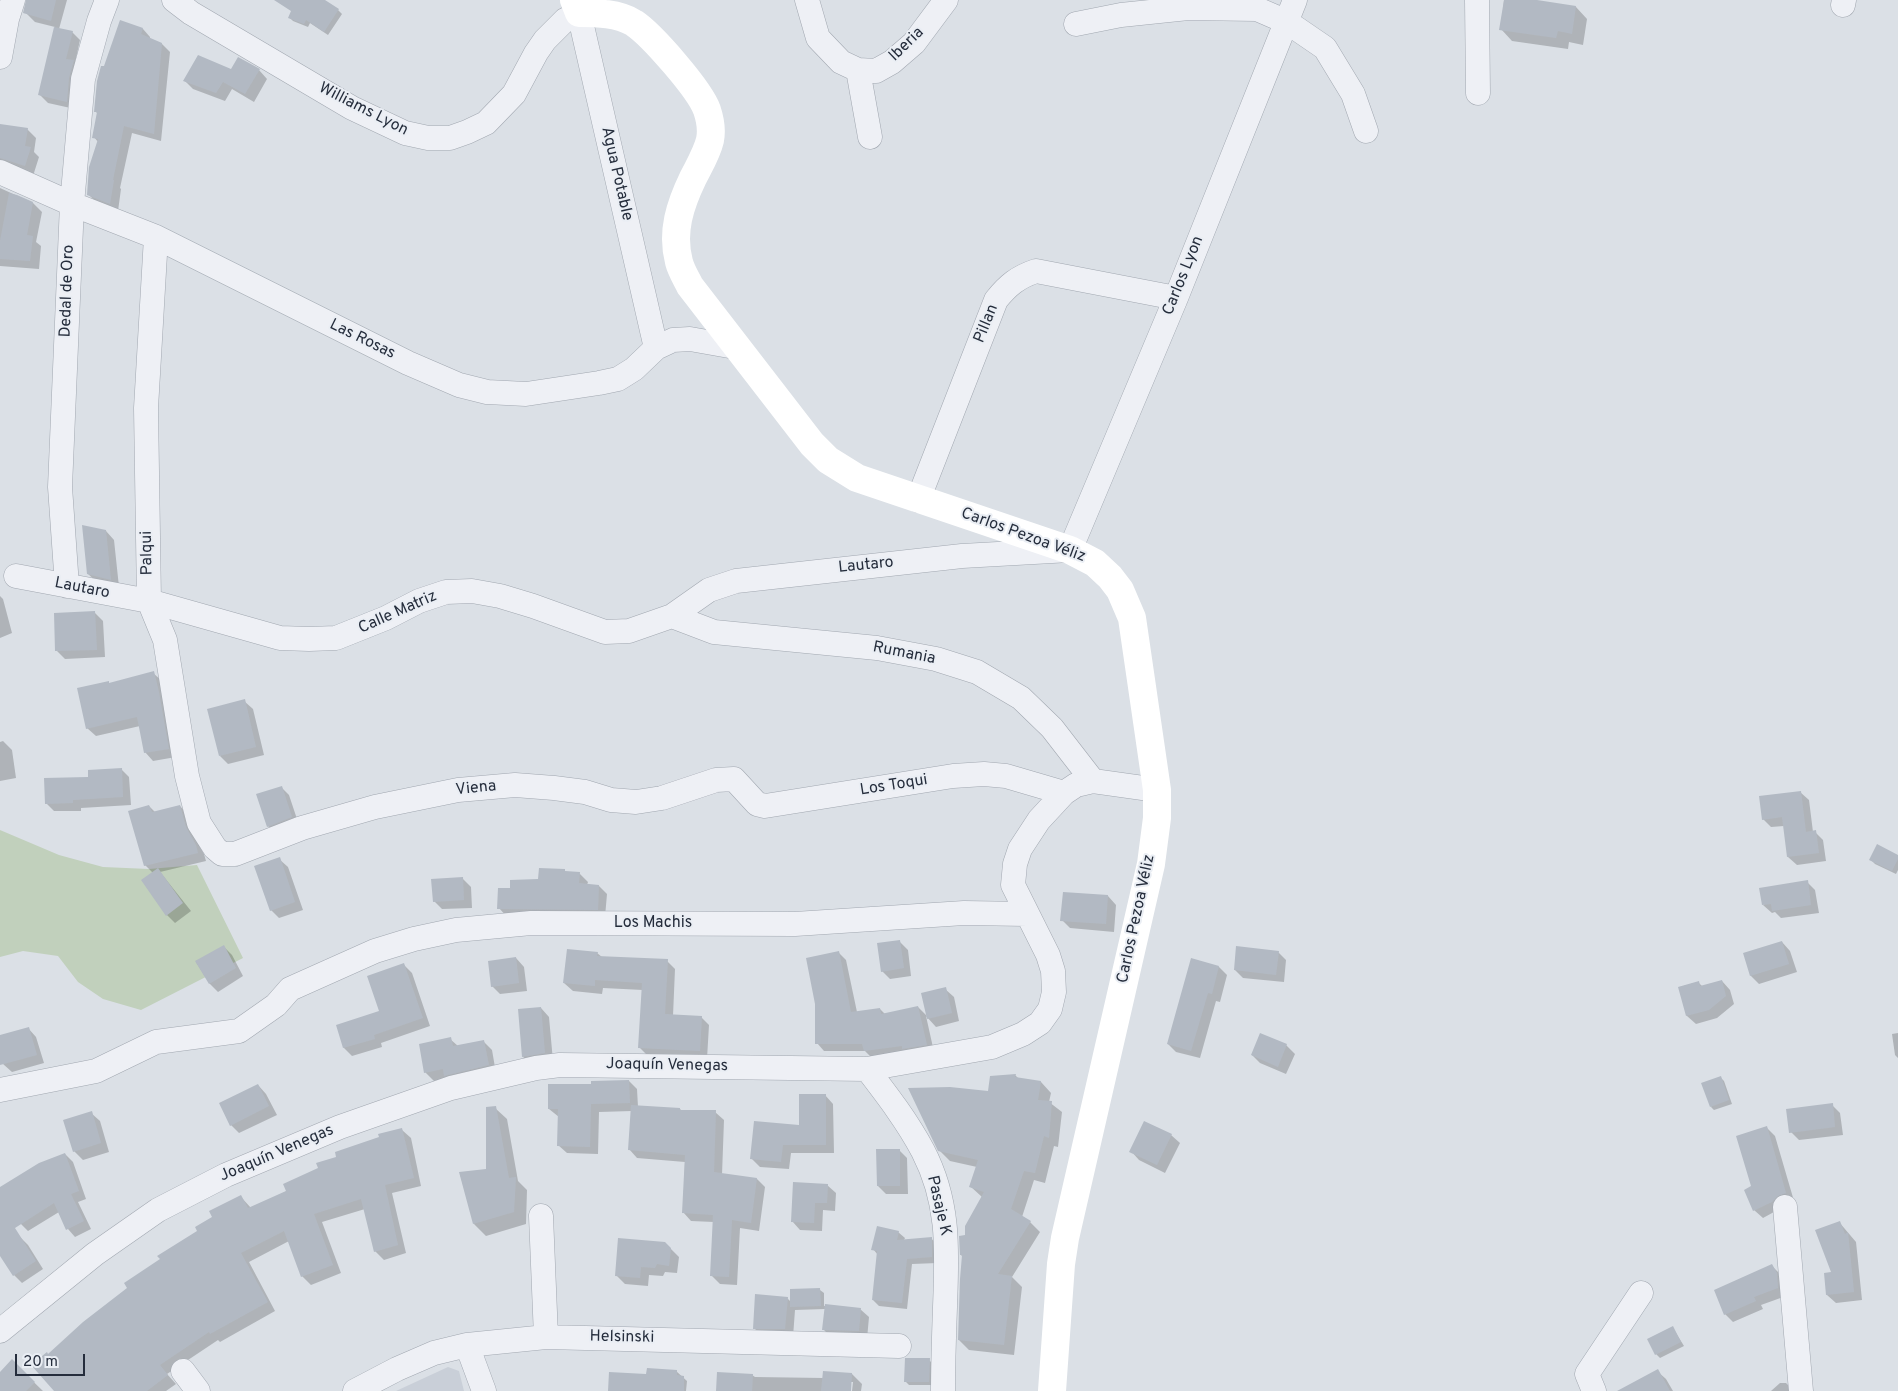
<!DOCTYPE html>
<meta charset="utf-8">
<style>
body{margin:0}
#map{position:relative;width:1898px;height:1391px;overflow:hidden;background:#dbe0e6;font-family:Overpass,sans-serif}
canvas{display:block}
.scale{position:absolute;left:15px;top:1354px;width:70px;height:22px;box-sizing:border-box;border:2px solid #252d3c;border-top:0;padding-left:6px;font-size:15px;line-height:18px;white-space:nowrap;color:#252d3c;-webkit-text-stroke:4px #eaeef4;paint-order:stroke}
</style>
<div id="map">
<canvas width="1898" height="1391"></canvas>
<div class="scale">20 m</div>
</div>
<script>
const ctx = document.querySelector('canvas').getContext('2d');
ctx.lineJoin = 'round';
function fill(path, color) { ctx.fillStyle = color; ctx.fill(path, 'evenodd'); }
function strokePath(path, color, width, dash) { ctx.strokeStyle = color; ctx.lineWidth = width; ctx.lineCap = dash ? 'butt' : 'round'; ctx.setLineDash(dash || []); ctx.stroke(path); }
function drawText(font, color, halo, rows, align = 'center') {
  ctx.font = font + ' Overpass,sans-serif'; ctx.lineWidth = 4; ctx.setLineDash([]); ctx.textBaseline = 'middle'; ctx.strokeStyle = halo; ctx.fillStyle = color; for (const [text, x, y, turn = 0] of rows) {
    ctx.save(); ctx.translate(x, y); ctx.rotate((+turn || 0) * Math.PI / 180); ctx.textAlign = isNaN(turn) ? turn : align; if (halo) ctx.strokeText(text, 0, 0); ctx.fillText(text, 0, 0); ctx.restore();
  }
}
const built = new Path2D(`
 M448,1367L459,1371L464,1391H396Z`);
const green = new Path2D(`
 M0,830L59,855L103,867L149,869L197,865L243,958L141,1010L103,999L78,982L58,956L23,951L0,957Z`);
const shadow = new Path2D(`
 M30,0H67L59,29L72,32L80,40L75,63V109L48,103L40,95L55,27L35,22L26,13Z
 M297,0H309L338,10L342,14L328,35L310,23L308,27L293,21L289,17Z
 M1504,0H1529L1576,7L1587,19L1583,45L1569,42L1568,49L1512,41L1501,29Z
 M120,22L143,29L150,37V39L162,44L170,52L161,141L132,133L120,188L121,189L118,211L96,202L88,194L98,142L94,137L98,114L95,111L105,68Z
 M231,70H259L267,79L254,102L232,89L225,101L193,89L185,81Z
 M0,125L27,129L36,138L34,152L39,157L33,176L0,171Z
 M0,188L33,203L42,212L36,242L41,246L39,269L0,266Z
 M106,531L114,540L119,587L97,582L88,574Z
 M0,596L3,599L12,633L0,638Z
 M95,613L103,621L105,657L65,659L57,651Z
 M153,673L162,681L176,757L153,761L145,752L140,726L96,736L87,728L110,684Z
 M244,701L253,709L264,755L228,764L220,756Z
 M3,741L12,750L16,778L0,781V742Z
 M121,769L129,777L131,805L81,808V811H54L46,803Z
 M281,787L289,795L299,825L276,834L268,826Z
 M1800,792L1809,800L1813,832H1815L1823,840L1826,861L1797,865L1788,857L1784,826L1771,827L1763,819Z
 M149,806L155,812L180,806L188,815L194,836L204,854L206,861L160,872L191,911L175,923L167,915L153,873L145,865Z
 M1898,856V870L1896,874L1875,864L1871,860Z
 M279,859L288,867L303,910L279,918L271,910Z
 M564,870L567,873H579L588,882L587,885L599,886L607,894L605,917H507L499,908L511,889L539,881Z
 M463,879L471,887L472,908L442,909L434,901Z
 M1807,882L1815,890L1819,913L1781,918L1775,912L1772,913L1763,905Z
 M1108,896L1116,905L1114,932L1070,928L1062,920Z
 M899,941L908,950L911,976L890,979L882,971Z
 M1782,942L1790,951L1797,972L1759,984L1751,976L1744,954Z
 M224,947L232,955L243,976L218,992L210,984L196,962Z
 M838,952L846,960L857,1012L880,1009L885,1014L918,1007L928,1017L945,989L954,997L959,1021L936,1027L926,1016L934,1052L872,1058L865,1051H824L817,1043Z
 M1278,952L1286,960L1284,982L1243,978L1235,970Z
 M597,953L602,957L667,961L675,969L673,1016L701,1017L709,1025L707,1059L648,1056L640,1048L643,990L603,988L602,994L573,991L564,983Z
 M516,958L524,967L527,991L500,994L492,986Z
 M1192,960L1219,967L1227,975L1220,1002L1216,1001L1200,1058L1176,1052L1168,1044Z
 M403,964L412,973L430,1026L381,1043L382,1047L352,1056L344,1048L337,1026L380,1012Z
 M1722,981L1730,990L1734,1004L1717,1018L1696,1024L1687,1016L1680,987L1698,982L1703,987Z
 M541,1008L549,1017L553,1061L532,1065L523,1057Z
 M28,1028L36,1037L44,1063L12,1072L3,1064L0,1053V1036Z
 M1898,1033V1058L1895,1055L1892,1034Z
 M450,1039L458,1046L484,1042L492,1050L496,1073L434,1081L425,1072Z
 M1286,1045L1295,1054L1286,1074L1260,1063L1252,1055Z
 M1015,1075L1019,1079L1041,1082L1051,1093L1049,1102L1062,1112L1058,1147L1054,1146L1045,1183L1034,1180L1022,1217L1030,1222L1040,1232L1012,1277L1022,1287L1014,1355L969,1350L959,1340L963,1257L961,1255L966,1236L982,1197L970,1186L977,1167L950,1161L939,1150L989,1092Z
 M1720,1077L1724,1081L1732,1104L1714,1110L1711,1107Z
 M629,1081L637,1089L638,1107L680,1109L682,1111L715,1112L724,1120L722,1175L757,1179L765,1187L759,1231L740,1228L737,1285L720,1284L712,1276L714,1222L691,1221L683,1212L685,1162L637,1158L629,1149L632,1111L599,1112L598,1154L567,1153L558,1145L559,1117L549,1109L592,1085Z
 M258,1085L266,1094L277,1115L239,1133L231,1125Z
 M825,1095L833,1104L834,1153H791L789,1169L760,1167L751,1158L800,1127Z
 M1832,1105L1840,1113L1843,1135L1799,1140L1791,1132Z
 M495,1108L507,1119L518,1181L527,1190L526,1224L486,1236L474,1224L460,1174L488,1170Z
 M91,1113L100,1121L109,1152L83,1160L74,1151Z
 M1767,1128L1775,1136L1794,1201L1763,1218L1754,1210L1753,1187Z
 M402,1130L411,1138L421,1186L392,1193L406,1253L384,1260L375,1251L365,1209L322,1222L341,1273L311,1285L302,1276L289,1241L249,1262L275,1311L220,1342L218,1340L167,1374L176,1384L166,1391H55L48,1355L161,1260L241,1197L251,1208L287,1191L338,1158Z
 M1171,1135L1180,1143L1165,1173L1139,1160L1131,1151Z
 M899,1150L907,1158L908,1194H886L878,1186Z
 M65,1154L73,1162L86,1199L78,1202L91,1229L75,1237L68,1229L59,1212L28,1231L19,1222L0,1236V1188Z
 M827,1185L836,1193L835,1211L823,1210L822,1231L800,1230L792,1221Z
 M1839,1222L1856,1242L1862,1300L1836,1303L1827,1295L1832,1273Z
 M898,1232L905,1238L904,1240L931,1238L937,1245L938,1263L912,1264L907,1309L879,1306L873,1300L878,1255L873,1249Z
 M20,1237L28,1245L43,1269L22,1283L14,1275Z
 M670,1248L679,1257L677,1273L665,1272L663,1276L649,1275L648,1286L625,1284L616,1275Z
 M1772,1266L1780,1274L1786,1296L1761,1305L1763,1309L1733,1322L1725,1314Z
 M820,1290L824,1293V1306L860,1309L869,1317L867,1339L832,1338L824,1330L825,1309L795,1310L793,1337L762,1336L754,1328L787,1298L791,1302Z
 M1673,1328L1684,1346L1660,1358L1656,1354Z
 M929,1360L933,1364V1385H909L905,1381Z
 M12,1361L43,1391H0V1374Z
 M676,1371L687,1381L686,1391H609L648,1375Z
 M1657,1371L1666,1379L1673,1391H1632Z
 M852,1374L862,1384L861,1391H852L853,1382H850V1391H718L752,1375L755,1377L824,1378Z
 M1780,1383H1786L1794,1391H1771Z`);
const building = new Path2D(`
 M26,0H56L51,21L23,13Z
 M274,0H325L339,9L324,32L306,20L304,24L288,18L291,11Z
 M1504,0H1537L1576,6L1572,34L1558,31L1556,38L1499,30Z
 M120,20L143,28L141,34L162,43L154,134L124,126L113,180H114L110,204L87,195L89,167L98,139L92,138L97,112H94L97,81L101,66H104Z
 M54,27L73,31L66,59L74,60L69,78L67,102L38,95Z
 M198,55L231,69L238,57L260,69L245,94L223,82L216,93L183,81Z
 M0,124L28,128L25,146L31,147L25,166L0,158Z
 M9,193L17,195L33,202L27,235L33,236L30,261L0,259V241Z
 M82,525L106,530L111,580L87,574Z
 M95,611L97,650L55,651L54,613Z
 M154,671L159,692L169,749L144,753L137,717L86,729L77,688L109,681V683Z
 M245,699L256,747L219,756L207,709Z
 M122,768L123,797L73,800V803L45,804L44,778L88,777V770Z
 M282,786L292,817L267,827L256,794Z
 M1801,791L1806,832L1816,830L1819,853L1787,857L1782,817L1762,820L1759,796Z
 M149,805L152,812L180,805L186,827L196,845L198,853L144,866L128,811Z
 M1877,844L1898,855V859L1892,871L1869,860Z
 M280,857L295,902L270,911L254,866Z
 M158,868L183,903L166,916L141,880Z
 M539,868L565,869V871L580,872L579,883L599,885L598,910L497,909L498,888H510V880L538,879Z
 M463,877L464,900L433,902L431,879Z
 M1808,880L1811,905L1772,911L1771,904L1762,905L1759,888Z
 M1063,892L1108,895L1106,924L1060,921Z
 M900,940L904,968L881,972L877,943Z
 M1782,941L1789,964L1750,976L1743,953Z
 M224,945L236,968L209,984L195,961Z
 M1236,946L1279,951L1276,975L1234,970Z
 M567,949L598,952L597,956L668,959L665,1014L702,1016L700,1051L638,1048L642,983L595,980V986L563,983Z
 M839,951L851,1012L880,1008L881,1014L918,1006L927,1045L902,1049V1046L864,1051L862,1044H815V1004L806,958Z
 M516,957L519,983L491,987L488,961Z
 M1191,958L1219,966L1212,994L1208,993L1191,1051L1167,1044Z
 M404,963L423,1018L374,1035L375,1039L343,1048L336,1025L379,1011L367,976Z
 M1722,980L1726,996L1709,1010L1686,1016L1678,987L1699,981L1700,986Z
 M946,987L952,1013L927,1019L921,993Z
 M541,1007L545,1053L522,1057L518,1009Z
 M29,1027L37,1055L0,1065V1035Z
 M1260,1033L1287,1044L1278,1067L1251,1055Z
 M451,1037L453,1046L484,1040L489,1065L444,1076L443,1069L424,1073L419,1044Z
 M1016,1074L1015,1077L1041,1081L1038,1100L1052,1101L1049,1138L1044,1136L1035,1173L1024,1171L1011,1209L1031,1221L998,1274L1012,1276L1004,1345L958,1340L960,1279L962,1255H960L959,1236L965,1235V1226L984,1192L969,1187L978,1160L938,1151L908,1088L950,1087L988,1091L990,1076Z
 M1721,1076L1729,1100L1710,1107L1701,1083Z
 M629,1080L630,1103L591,1104L590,1147L557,1146L558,1109H548V1084H591V1081Z
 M258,1084L269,1106L230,1126L219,1103Z
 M799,1094H826V1145H783L781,1162L750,1159L754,1121L799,1125Z
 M1833,1103L1835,1127L1789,1133L1786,1109Z
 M631,1105L680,1108V1110H716L714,1172L757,1178L751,1223L732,1220L729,1277L710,1276L713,1215L682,1213L685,1155L628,1150Z
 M496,1106L509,1178L516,1177L514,1212L473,1224L459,1172L486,1169V1107Z
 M92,1111L101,1143L73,1152L63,1120Z
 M1144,1121L1172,1134L1157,1165L1129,1152Z
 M1767,1126L1786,1193L1778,1196L1772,1202L1753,1211L1744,1190L1751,1186L1736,1136Z
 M402,1128L414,1178L385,1185L398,1245L374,1252L361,1199L314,1214L333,1265L301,1277L284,1231L241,1253L268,1302L210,1334L209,1332L160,1365L168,1375L147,1391H54L31,1365L47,1352L48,1354L83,1322L127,1288L124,1283L160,1259L157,1256L197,1231L195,1227L212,1217L209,1211L241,1195L248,1208L286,1191L283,1184L318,1168L316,1163L336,1157L335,1152L379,1137L378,1134Z
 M876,1149H900V1186H877Z
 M65,1153L79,1191L71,1194L84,1221L66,1230L54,1203L15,1228L36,1261L13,1276L0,1256V1187L39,1163Z
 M793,1182L828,1184L827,1203H815L814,1223L791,1222Z
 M1840,1221L1845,1234L1848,1232L1854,1292L1826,1295L1824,1273L1831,1272L1815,1230Z
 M877,1226L899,1231L897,1240L932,1237V1257L907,1259L902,1303L872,1300L877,1251L871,1250Z
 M618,1238L665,1242L671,1248L669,1266L657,1264L655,1268L641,1267L640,1278L615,1276Z
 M1772,1264L1777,1273L1778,1288L1754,1297L1756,1301L1724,1315L1714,1290Z
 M820,1288L821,1306L790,1307V1289Z
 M755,1294L788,1297L785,1329H753Z
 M825,1304L861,1308L859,1331L822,1330Z
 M1673,1326L1681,1342L1655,1355L1647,1339Z
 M905,1358H930L929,1382H904Z
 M12,1359L35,1382L26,1391H0V1372Z
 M647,1368L677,1370V1375L684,1376V1391H608L609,1372L646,1374Z
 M1658,1369L1670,1391H1617Z
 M823,1371L852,1373L851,1391H821Z
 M717,1372L753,1374L752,1391H716Z`);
const street = new Path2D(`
 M174,0L191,13L352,108L405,133L428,138H450L467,132L486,123L514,94L536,53L545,40L565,20L579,13L656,348
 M807,0L818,38L841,62L858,70L876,71L892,62L914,43L946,0
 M1477,0L1478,93
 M1843,5L1844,0
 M1076,24L1121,15L1188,8L1257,9L1287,22L1325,48L1353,94L1366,131
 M0,57L7,19L13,0
 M858,70L870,137
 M0,172L72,204L156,237L408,363L459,385L487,392L526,394L599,383L618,379L634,369L656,348L673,340L690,339L735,347
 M156,237L146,408L149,601L165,640L187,776L199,823L215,848L222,854H235L302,828L375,807L458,790L515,785L554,788L585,792L611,800L636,802L662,798L716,780L734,779L757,804L765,806L953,776L984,774L1006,776L1064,793
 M918,500L996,300C1008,285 1018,277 1036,271L1176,298
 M16,576L149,601L280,638L309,639L336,638L386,618L419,601L446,592L472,591L500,596L533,606L605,632L629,631L672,616L709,590L736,581L962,556L1070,550L1176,298L1295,0
 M67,586L60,487L72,204L83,79L99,21L107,0
 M672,616L714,632L877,648L936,659L977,672L1021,698L1052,728L1093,781
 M867,1069C887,1095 907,1121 923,1151C950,1203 947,1251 945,1307C944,1335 943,1363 943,1391
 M0,1090L96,1071L156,1042L239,1031L276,1005L290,989L375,951L414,939L456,930L531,923L795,924L964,913L1027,914
 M1785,1207L1801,1391
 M541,1216L546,1337
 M0,1331L95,1254L158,1210L226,1175L340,1127L451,1088L536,1068L560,1065L867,1069L992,1047L1023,1034L1040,1023L1050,1009L1054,992L1053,971L1048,955L1013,885L1015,864L1020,849L1039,820L1064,793L1076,785L1093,781L1157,790
 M467,1345L484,1391
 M183,1371L198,1391
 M355,1391L397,1369L434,1353L467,1345L546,1337L899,1346
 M1594,1391L1587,1374L1641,1293`);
const secondary = new Path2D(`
 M574,0L579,13C597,13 618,13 634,23C652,35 700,90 707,110C710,119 712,130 710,140C707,153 699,166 693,178C680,205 671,232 679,262C681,270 686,278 690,286L812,444L828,460L857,478L1070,550L1095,563L1110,577L1120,590L1132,618L1157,790V818L1151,864L1065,1238L1061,1264L1052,1391`);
const streetNames = [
 ["Iberia",907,45,-44],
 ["Williams Lyon",363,110,27],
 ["Agua Potable",616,174,77],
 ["Carlos Lyon",1184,276,-68],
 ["Dedal de Oro",68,291,-88],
 ["Pillan",987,324,-68],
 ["Las Rosas",362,340,26],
 ["Carlos Pezoa Véliz",1023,536,20],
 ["Palqui",148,553,-91],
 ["Lautaro",866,566,-6],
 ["Lautaro",82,589,11],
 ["Calle Matriz",398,613,-24],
 ["Rumania",904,654,11],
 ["Los Toqui",894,786,-9],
 ["Viena",476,789,-6],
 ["Carlos Pezoa Véliz",1137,919,-78],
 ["Los Machis",653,924],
 ["Joaquín Venegas",667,1066,1],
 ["Joaquín Venegas",277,1154,-23],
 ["Pasaje K",938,1206,77],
 ["Helsinski",622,1338,1]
];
fill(built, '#c9cfd8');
fill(green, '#c1d0bc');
fill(shadow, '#0003');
fill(building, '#b2b9c3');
strokePath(street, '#a1a7b0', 25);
strokePath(street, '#eef0f5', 24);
strokePath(secondary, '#fff', 28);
drawText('16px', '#252d3c', '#eaeef4', streetNames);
</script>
